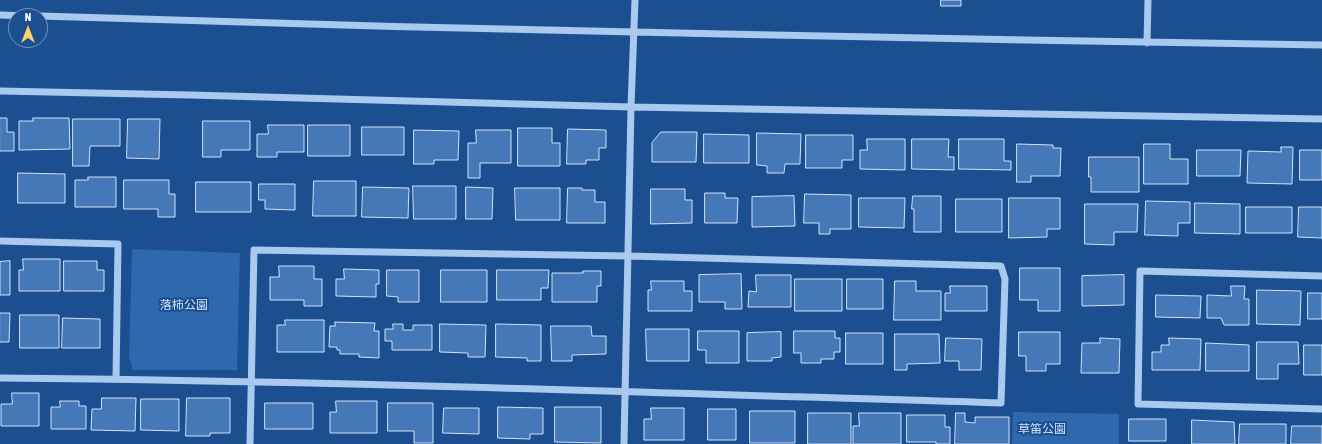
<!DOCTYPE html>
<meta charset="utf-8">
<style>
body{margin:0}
#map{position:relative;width:1322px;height:444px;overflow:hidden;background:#1b4f8f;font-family:"Asap Condensed",sans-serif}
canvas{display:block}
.north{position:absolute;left:8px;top:8px;width:40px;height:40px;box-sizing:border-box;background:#1b4f8f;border:1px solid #7695bc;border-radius:50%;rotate:0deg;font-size:11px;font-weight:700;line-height:16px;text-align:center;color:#fff}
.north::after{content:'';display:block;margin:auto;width:14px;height:18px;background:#ffd166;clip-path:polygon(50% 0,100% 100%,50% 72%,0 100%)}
</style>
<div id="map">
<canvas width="1322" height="444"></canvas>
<div class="north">N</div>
</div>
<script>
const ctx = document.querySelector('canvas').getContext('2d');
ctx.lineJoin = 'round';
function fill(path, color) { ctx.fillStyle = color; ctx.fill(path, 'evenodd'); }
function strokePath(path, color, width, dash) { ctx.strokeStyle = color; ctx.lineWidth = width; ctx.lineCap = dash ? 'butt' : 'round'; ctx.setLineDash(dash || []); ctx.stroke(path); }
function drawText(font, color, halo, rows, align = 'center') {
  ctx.font = font + ' "Asap Condensed","Noto Sans JP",sans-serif'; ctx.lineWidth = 4; ctx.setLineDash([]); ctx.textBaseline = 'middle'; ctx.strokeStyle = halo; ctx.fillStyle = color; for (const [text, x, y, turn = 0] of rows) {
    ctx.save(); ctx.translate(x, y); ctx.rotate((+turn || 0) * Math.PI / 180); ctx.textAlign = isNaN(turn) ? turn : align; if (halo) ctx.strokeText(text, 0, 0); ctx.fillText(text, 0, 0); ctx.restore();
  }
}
const green = new Path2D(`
 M132,249L240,253L237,370H133L129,357Z
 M1013,412L1119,414V444H1012Z`);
const building = new Path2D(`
 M941,0H961V6H941Z
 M0,118H7V132H14V151H0Z
 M33,118H69L70,149L19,150V121H33Z
 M73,119H120V146H90L89,166H73Z
 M128,119H160L159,159L127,158Z
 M203,121H250V150H221V157H203Z
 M268,125H304V152H277V157H257V134H268Z
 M308,125H350V156H308Z
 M362,127H404V155H362Z
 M518,128H552V143H560V166H518Z
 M568,129L606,130V148H599V160H586V164H567Z
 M414,130L459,131L458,160H434V164H414Z
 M476,130H511V163H480V178H468V143H476Z
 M661,132H697L696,162H652V143Z
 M757,133L801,134L800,164H785L784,173H767V166L757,165Z
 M704,134L749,135V163H704Z
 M806,135H853V160H842V168H806Z
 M867,139H905V170L860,169V150H867Z
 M912,139H949L948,157H954V170L912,169Z
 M959,139H1004V161H1011V170L959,169Z
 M1017,144L1053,145V148H1061L1060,176H1031V182H1017Z
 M1144,144H1170V159H1188V184H1144Z
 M1281,147H1293L1292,184L1247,183L1248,151L1281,152Z
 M1197,150H1241L1240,176H1197Z
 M1300,150H1322V180H1300Z
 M1089,157H1139V192H1091V177H1089Z
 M18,173L65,174V203H18Z
 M88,177H116V207H75V180H88Z
 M124,180H169V194H175V217H158V209H124Z
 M314,181H356V216H313Z
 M196,182H251V212H196Z
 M259,184H295V210L265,209V200H259Z
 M413,186H456V219H414Z
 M363,187L409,188L408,218L362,217Z
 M466,187L493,188L492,219H466Z
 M515,188H560V220H516Z
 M568,188H582V190H595V202H605V223H567Z
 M651,189H685V200H692V223L651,224Z
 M705,193H725V198H738L737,223H705Z
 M805,194L851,195V229H830V234H819V223H804Z
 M794,196L795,226L752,227V197Z
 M913,196H941V232H914V209H912Z
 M859,198H905L904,228L859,227Z
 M1009,198H1060V229H1047V237L1009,238Z
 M956,199H1002V232H956Z
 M1146,201L1190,202V223H1178V236L1145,235Z
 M1195,203L1240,204V234L1195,233Z
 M1085,204H1138L1137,232H1114V245L1085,244Z
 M1246,207H1292V233H1246Z
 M1299,207H1322V238L1298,237Z
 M23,259H60V291H19V270H23Z
 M10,261V295H0V262Z
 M64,261H97V270H104V291H64Z
 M279,266H314V279H322V306H304V300H270V277H279Z
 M1020,268H1060V311H1038V300H1020Z
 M344,269L379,270V284H376V297L336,296V279H344Z
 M387,270H419V302H398V297L387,296Z
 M441,270H487V302H441Z
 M497,270H549L548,288H541V300H497Z
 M583,271H601V286H597V302H552V273H583Z
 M741,274L742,309H725V302H699V275Z
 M756,275H791V307H748L749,291L756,292Z
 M1124,275V305L1082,306V276Z
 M795,279H842V311H795Z
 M847,279H883V309H847Z
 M651,281H684V291H692V311H648V290H651Z
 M895,281H916V291H941V320H894Z
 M950,286H987V311H945V293H950Z
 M1231,286H1245L1244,299H1249V325H1224L1221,318H1207V295L1231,296Z
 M1257,290L1301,291L1300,325L1257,324Z
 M1308,293H1322V319H1308Z
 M1156,295L1201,296L1200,318L1156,317Z
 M0,313H10L9,342H0Z
 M20,315H59V348H20Z
 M63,318L100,319V348H62Z
 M285,320H324V352H277V325H285Z
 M335,322L375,323L374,331H379V358L359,357V354H340V350H337V347H329L330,326H335Z
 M393,324H403V330H413V325H432V350H392V341H385V329H393Z
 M440,324L486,325L485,357H468V353L440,352Z
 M496,324L541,325V361H527V358L496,357Z
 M551,326H591L592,336H606V354L572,355V361H552Z
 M646,329H689V361H647Z
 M698,331H739V363H706V350H698Z
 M794,331H835V338H840V352H834V359H821V363H801V353H794Z
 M781,332V357L772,358V361H747V333Z
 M1019,332H1060V364H1046V371H1026V356H1019Z
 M846,333H883V364H846Z
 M895,334H939L940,363L907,364V370H895Z
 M946,338L982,339L981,370H959V361H945Z
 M1100,338L1120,339L1119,373H1081L1082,343H1100Z
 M1169,338L1201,339L1200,370H1152V352H1161V345H1169Z
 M1257,342H1298L1299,364H1278V379H1257Z
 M1206,343L1249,345V371H1206Z
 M1304,345H1322V375H1304Z
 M12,393H39V426H1V404H12Z
 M102,398H136L135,431L91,430L92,409H101Z
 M187,398H230V433H210V436H186Z
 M141,399H179V431L141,430Z
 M60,401H79V406H86V429H51V407H60Z
 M336,401H377V433H330V412H336Z
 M265,403H313V429H265Z
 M388,403H433V443H414V431H388Z
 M498,407L543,408V434H530V439L498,438Z
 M555,407H601V443L555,442Z
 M444,408H479V434L443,433Z
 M651,408H684V440H644V419H651Z
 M708,409H736V440H708Z
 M750,411H795V443H750Z
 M808,413H851V444H808Z
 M859,413H901V444H853V426H859Z
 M956,413H965V422L975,423V417H1009V444H955Z
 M907,415H945V427H950V444H936V442H907Z
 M1129,419H1166V441H1129Z
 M1192,420L1234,422L1235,444H1192Z
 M1240,424H1286V444H1239Z
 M1292,426H1322V444H1291Z`);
const minor = new Path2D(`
 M0,15L29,16
 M40,16C268,24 495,29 723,34C923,38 1122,42 1322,45
 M1147,43L1148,0
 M0,91L190,95L631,107L1322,119
 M0,241L118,244L116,379
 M1322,276L1140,271L1138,404L1322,409
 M0,378C334,381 667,393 1001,403L1005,279L1001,266L628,256L254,250L250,444
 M624,444L631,107L635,0`);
const parkNames = [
 ["落柿公園",184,305],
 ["草笛公園",1042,429]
];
fill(green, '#2e69ad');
fill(building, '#4478b7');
strokePath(building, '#cfe3fa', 1);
strokePath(minor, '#a9c9ee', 7);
drawText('12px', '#cfe3fa', '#1b4f8f', parkNames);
</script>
